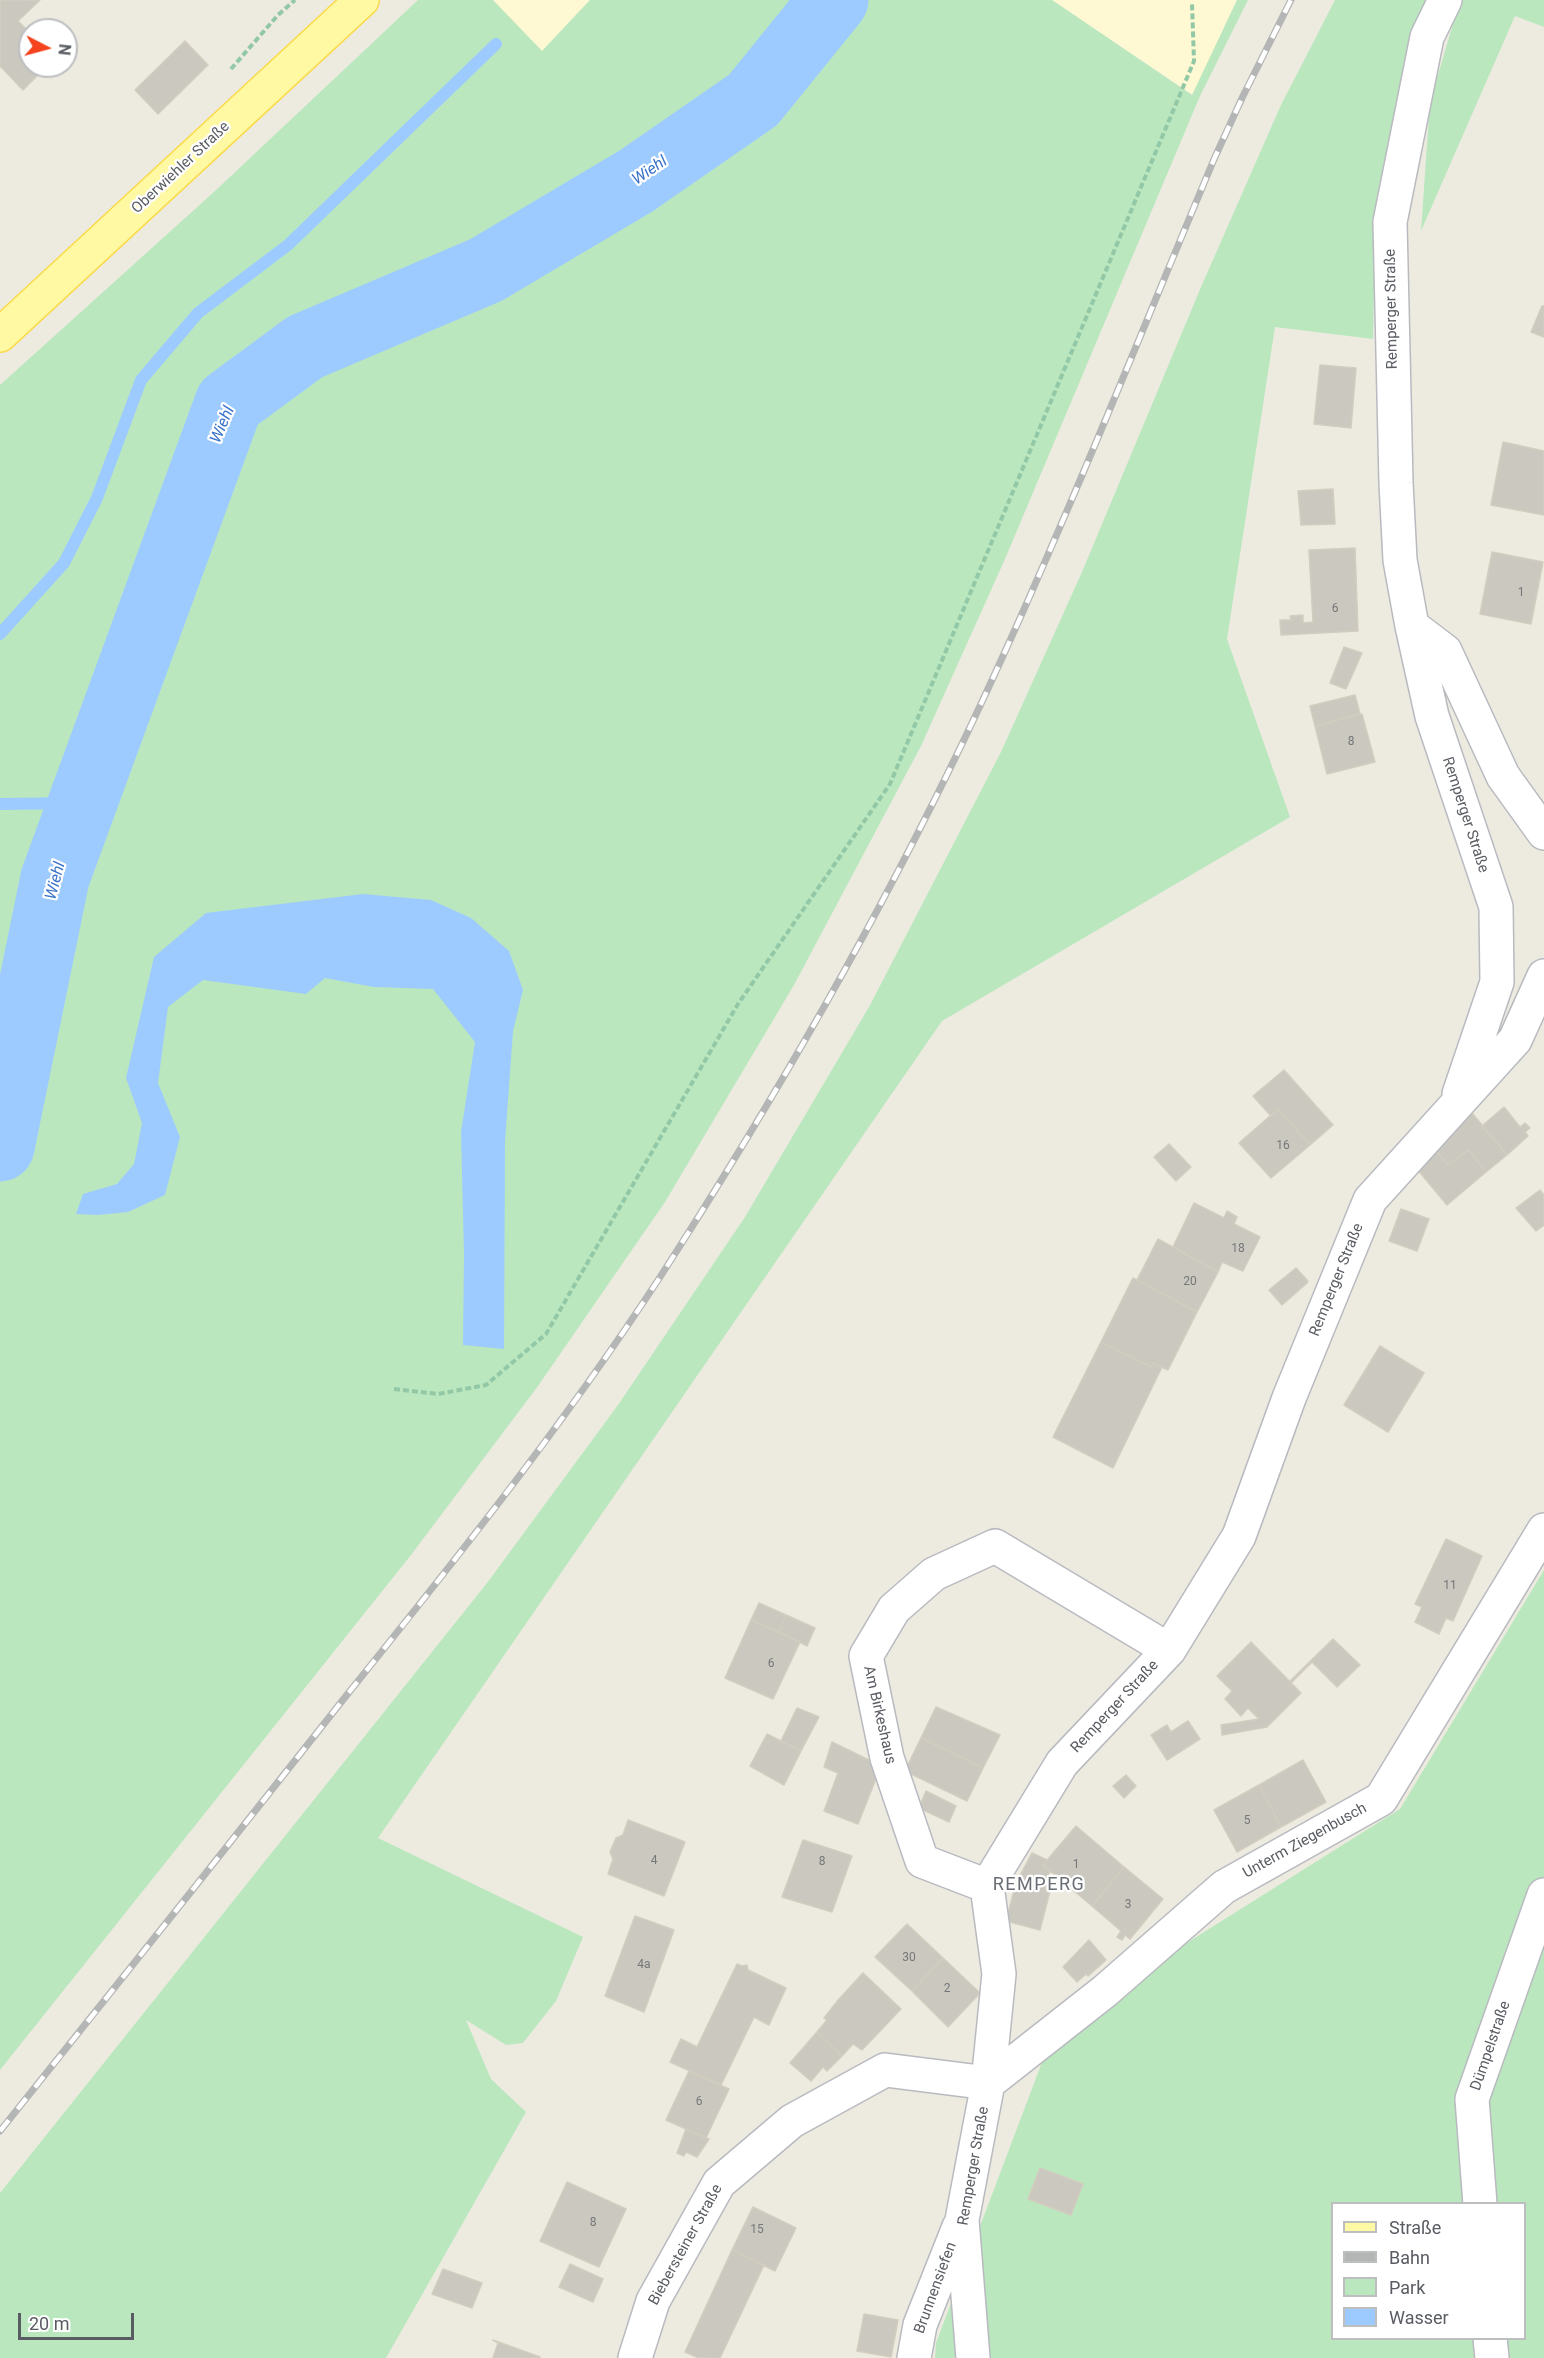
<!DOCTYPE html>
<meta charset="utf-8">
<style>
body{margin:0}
#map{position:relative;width:1544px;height:2358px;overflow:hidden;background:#edebe0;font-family:Roboto,sans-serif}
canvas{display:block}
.legend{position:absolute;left:1331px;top:2202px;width:195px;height:138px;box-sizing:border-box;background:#fff;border:2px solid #bdbec0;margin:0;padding:8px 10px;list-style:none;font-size:18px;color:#595c62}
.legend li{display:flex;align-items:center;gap:12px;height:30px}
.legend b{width:30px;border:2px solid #bdbec0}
.north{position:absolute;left:18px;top:18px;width:60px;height:60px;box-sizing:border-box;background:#fff;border:2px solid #bdbec0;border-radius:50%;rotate:96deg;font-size:16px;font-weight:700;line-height:24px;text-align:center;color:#595c62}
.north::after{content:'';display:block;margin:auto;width:21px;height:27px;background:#f5431e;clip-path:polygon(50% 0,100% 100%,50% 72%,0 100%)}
.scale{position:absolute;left:18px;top:2313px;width:116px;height:27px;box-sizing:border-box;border:3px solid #595c62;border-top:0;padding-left:8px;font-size:18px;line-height:21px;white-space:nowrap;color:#595c62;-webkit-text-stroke:4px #fff;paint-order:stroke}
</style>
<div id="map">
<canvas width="1544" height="2358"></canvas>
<ul class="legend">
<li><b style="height:8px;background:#fff9a3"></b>Straße</li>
<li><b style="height:8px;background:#b4b5b5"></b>Bahn</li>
<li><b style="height:16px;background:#bae7be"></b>Park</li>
<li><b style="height:16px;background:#9ecbff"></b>Wasser</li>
</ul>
<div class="north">N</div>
<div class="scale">20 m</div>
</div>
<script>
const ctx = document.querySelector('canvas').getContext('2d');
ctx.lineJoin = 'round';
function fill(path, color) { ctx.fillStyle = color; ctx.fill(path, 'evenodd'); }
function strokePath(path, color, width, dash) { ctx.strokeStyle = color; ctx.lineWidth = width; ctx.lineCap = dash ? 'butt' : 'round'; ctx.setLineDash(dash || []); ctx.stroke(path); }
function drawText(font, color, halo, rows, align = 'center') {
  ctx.font = font + ' Roboto,sans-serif'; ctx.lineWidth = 4.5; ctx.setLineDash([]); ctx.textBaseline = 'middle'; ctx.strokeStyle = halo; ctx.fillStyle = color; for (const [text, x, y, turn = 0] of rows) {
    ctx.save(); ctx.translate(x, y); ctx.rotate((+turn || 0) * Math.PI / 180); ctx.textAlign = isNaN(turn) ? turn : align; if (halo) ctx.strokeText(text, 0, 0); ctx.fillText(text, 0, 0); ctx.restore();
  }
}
const commercial = new Path2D(`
 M493,0H590L542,51Z
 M1052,0H1237L1193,95Z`);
const green = new Path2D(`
 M418,0H493L542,51L590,0H1052L1192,95L1237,0H1248L1200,96L1005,559L921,746L794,985L665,1202L538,1386L411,1555L0,2070V385L215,191Z
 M1335,0H1431L1400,85L1376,201L1373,339L1275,327L1227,639L1290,817L942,1021L378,1838L583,1937L556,2001L523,2043L506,2045L466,2020L491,2079L526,2112L386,2358H0V2193L487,1583L618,1405L745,1217L869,1007L1001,752L1082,572L1201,287L1281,105Z
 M1463,0H1544V27L1515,16L1421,231L1430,102L1455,17Z
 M1544,1570V2358H935L936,2343L1056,2025L1400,1809ZM1332,2204H1524V2338H1332Z`);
const water = new Path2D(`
 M363,894L431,900L471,918L509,951L523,990L513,1031L505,1141L504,1349L463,1345L464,1254L461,1132L475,1042L433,989L374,987L325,978L306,994L203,980L168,1007L158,1083L180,1137L165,1195L128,1212L98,1215L76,1214L83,1194L117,1184L134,1164L142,1123L126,1078L154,957L206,913Z`);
const stream = new Path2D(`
 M0,634L64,563L97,498L141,380L198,313L288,245L496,44
 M0,804L83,803`);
const river = new Path2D(`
 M0,1147L55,878L229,403L305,347L486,270L636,181L753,100L834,0`);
const building = new Path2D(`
 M0,0H40L18,21L30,33V66H47L23,90L0,66Z
 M185,41L208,65L158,114L135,90Z
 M1542,306H1544V337L1531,332Z
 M1320,365L1356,368L1351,428L1314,424Z
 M1503,442L1544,451V515L1491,505Z
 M1333,489L1335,524L1301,525L1298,491Z
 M1355,548L1358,631L1281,635L1280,620H1291L1290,616L1303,615V623L1313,622L1309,550Z
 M1492,552L1543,562L1531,624L1480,614Z
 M1344,647L1362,653L1346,689L1330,683Z
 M1355,695L1360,714L1315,726L1310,706Z
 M1362,714L1375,762L1327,774L1315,726Z
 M1284,1070L1333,1125L1310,1145L1278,1109L1271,1116L1253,1096Z
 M1504,1107L1520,1127L1525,1123L1530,1128L1525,1132L1528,1136L1507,1155L1482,1126Z
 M1278,1109L1310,1145L1271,1178L1239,1143Z
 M1472,1113L1507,1155L1486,1172L1469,1150L1448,1165L1432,1146Z
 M1169,1144L1191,1167L1176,1181L1154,1157Z
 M1432,1146L1448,1165L1469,1150L1486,1172L1447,1205L1412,1163Z
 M1540,1190L1544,1195V1225L1536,1231L1516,1208Z
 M1194,1203L1224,1218L1227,1211L1237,1217L1234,1224L1260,1237L1243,1271L1222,1262L1218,1272L1173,1247Z
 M1401,1209L1429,1219L1417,1251L1389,1241Z
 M1158,1239L1218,1272L1197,1312L1137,1280Z
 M1296,1268L1308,1281L1307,1283L1282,1305L1269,1290Z
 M1133,1278L1197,1312L1168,1370L1153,1363L1152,1367L1101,1342Z
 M1101,1342L1152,1367L1153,1363L1162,1367L1113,1468L1053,1437Z
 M1380,1346L1424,1373L1388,1432L1344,1405Z
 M1446,1539L1482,1556L1453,1621L1446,1618L1439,1634L1415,1622L1422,1607L1415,1604Z
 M759,1603L786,1615L779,1632L751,1620Z
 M786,1615L815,1628L807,1646L779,1632Z
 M751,1620L800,1642L773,1699L725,1678Z
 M1333,1639L1360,1665L1337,1687L1312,1662L1291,1683L1290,1681Z
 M1251,1642L1301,1693L1267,1727L1222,1735L1221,1725L1259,1719L1248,1708L1241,1716L1225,1699L1232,1691L1217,1676Z
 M936,1707L1000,1735L983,1768L921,1738Z
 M797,1708L819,1717L801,1751L781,1741Z
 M1188,1721L1200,1739L1167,1760L1151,1735L1167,1725L1171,1732Z
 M767,1734L801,1751L784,1785L750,1766Z
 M921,1738L983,1768L967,1801L905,1771Z
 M832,1742L881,1766L858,1824L824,1811L838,1773L824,1767Z
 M1303,1760L1326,1802L1281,1827L1259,1785Z
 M1126,1775L1136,1786L1124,1798L1113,1786Z
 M1259,1785L1281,1827L1237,1852L1214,1810Z
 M926,1791L956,1806L949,1822L919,1808Z
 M628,1820L685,1842L664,1896L608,1874L613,1859L610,1852L616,1838L623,1835Z
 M1076,1826L1124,1867L1092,1906L1043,1865Z
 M803,1840L852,1856L832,1912L782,1897Z
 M1032,1853L1047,1860L1043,1865L1050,1871L1045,1890L1050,1891L1040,1930L1006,1921L1016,1883Z
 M1124,1867L1163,1899L1130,1939L1125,1935L1122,1940L1117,1937L1121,1931L1092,1906Z
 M635,1916L674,1930L644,2012L605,1996Z
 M907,1924L943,1958L912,1991L875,1957Z
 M1089,1940L1106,1960L1088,1976L1086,1974L1077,1982L1063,1967Z
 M943,1958L980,1993L948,2027L912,1991Z
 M737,1964L742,1966L747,1965L748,1970L786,1988L769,2025L754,2017L721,2085L670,2062L681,2039L697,2047Z
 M863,1973L901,2009L862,2050L853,2044L842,2056L817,2032L827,2020L824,2018L839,1999Z
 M817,2032L842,2056L827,2071L823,2067L811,2081L790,2063Z
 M689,2071L729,2089L706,2138L666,2120Z
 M686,2129L709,2139L697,2157L686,2152L684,2156L677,2153Z
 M1040,2168L1083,2184L1071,2215L1028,2199Z
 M567,2182L626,2209L599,2267L540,2241Z
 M753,2207L796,2228L775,2271L732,2250Z
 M732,2250L764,2265L720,2358H699L685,2352Z
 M570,2264L603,2279L593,2302L559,2287Z
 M443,2269L482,2283L472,2308L432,2294Z
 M864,2314L898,2320L891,2357L857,2351Z
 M493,2340L540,2357L539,2358H493L498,2343Z`);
const path = new Path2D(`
 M231,69L278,15L295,0
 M394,1389L438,1394L486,1385L546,1334L738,1004L890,784L1194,61L1192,3`);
const minor = new Path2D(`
 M1445,0L1427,37L1390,222L1396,483L1400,560L1412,626L1445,651L1503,776L1544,833
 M1412,626L1432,716L1496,907L1497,982L1459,1094
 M987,1886L922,1861L887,1758L866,1656L894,1609L934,1574L995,1546L1169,1650
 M1480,2204L1472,2099L1544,1895
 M1490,2338L1492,2358
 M635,2358L653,2301L719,2183L792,2121L885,2070L988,2083L1105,1991L1224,1887L1381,1799L1544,1530
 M914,2358L920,2325L959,2227
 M973,2358L962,2220L988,2083L999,1974L987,1886L1062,1763L1169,1650L1239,1536L1289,1398L1370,1200L1515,1040L1544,976`);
const major = new Path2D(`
 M0,335L362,0`);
const rail = new Path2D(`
 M0,2131C117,1985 234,1838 350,1691C465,1548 580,1404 678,1249C789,1075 892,894 980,706C1064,526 1138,340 1215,157L1243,96L1291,0`);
const numberNames = [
 ["1",1521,593],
 ["6",1335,609],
 ["8",1351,742],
 ["16",1283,1146],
 ["18",1238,1249],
 ["20",1190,1282],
 ["11",1450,1586],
 ["6",771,1664],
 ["5",1247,1821],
 ["4",654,1861],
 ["8",822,1862],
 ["1",1076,1865],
 ["3",1128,1905],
 ["30",909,1958],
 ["4a",644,1965],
 ["2",947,1989],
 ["6",699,2102],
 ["8",593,2223],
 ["15",757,2230]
];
const streetNames = [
 ["Oberwiehler Straße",181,168,-43],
 ["Remperger Straße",1392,309,-91],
 ["Remperger Straße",1465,815,72],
 ["Remperger Straße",1337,1280,-68],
 ["Remperger Straße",1115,1707,-47],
 ["Am Birkeshaus",879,1715,77],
 ["Unterm Ziegenbusch",1305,1841,-29],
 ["Dümpelstraße",1491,2046,-71],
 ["Remperger Straße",974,2166,-80],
 ["Biebersteiner Straße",686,2245,-61],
 ["Brunnensiefen",936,2288,-70]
];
const waterNames = [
 ["Wiehl",650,171,-34],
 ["Wiehl",223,425,-67],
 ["Wiehl",56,881,-75]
];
const quarterNames = [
 ["REMPERG",1039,1885]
];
fill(commercial, '#fff9d3');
fill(green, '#bae7be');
fill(water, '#9ecbff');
strokePath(stream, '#9ecbff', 12);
strokePath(river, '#9ecbff', 69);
fill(building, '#cac8bf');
strokePath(building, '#d2cdbe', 1.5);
strokePath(minor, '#b8bac0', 36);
strokePath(major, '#fbda4b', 36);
strokePath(path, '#93c8a7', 4, [6, 3]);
strokePath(minor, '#fff', 33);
strokePath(major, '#fff9a3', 33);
strokePath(rail, '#b4b5b5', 7);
strokePath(rail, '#fff', 4.5, [14]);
drawText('12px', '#757779', null, numberNames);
drawText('15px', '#595c62', '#fff', streetNames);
drawText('italic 16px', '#3972ca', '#fff', waterNames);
ctx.letterSpacing = '1.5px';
drawText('18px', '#696e74', '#fff', quarterNames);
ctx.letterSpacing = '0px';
</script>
